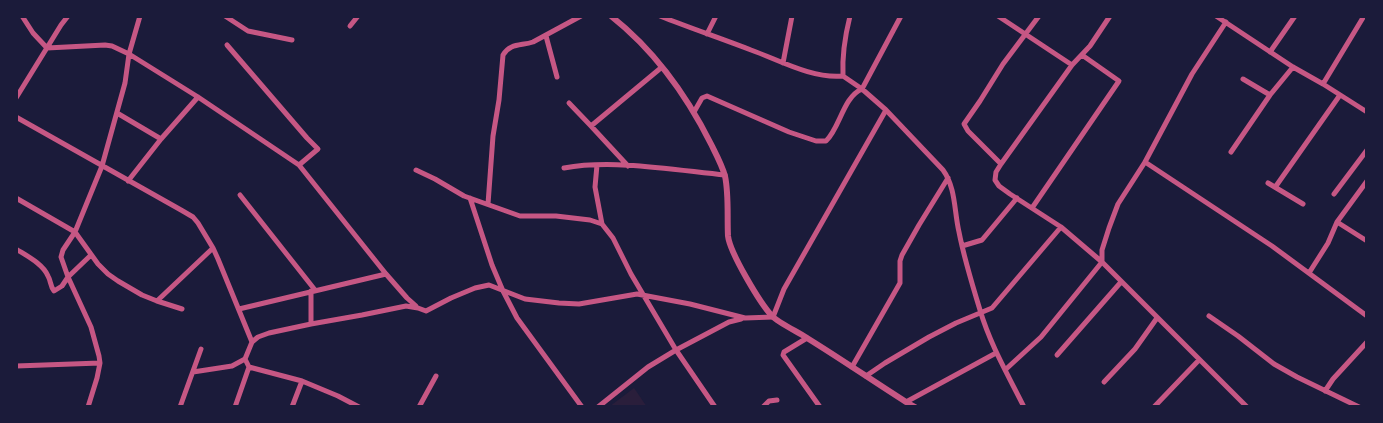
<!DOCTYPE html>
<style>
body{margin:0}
#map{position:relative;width:1383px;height:423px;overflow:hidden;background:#1b1b3a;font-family:Helvetica,sans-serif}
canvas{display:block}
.frame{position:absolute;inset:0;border:18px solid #1b1b3a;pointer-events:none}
</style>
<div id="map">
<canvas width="1383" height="423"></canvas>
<div class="frame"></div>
</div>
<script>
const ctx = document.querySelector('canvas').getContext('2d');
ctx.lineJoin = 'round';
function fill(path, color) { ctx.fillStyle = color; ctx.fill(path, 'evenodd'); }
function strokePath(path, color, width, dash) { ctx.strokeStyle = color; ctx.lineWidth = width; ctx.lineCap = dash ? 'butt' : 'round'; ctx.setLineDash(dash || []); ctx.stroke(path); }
const green = new Path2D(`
 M634,388L647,407H609Z`);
const minor = new Path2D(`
 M22,16L33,33L47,48L105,45L112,46L129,54L198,97L299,165L386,274L407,298L416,306
 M225,16L248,31L292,40
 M660,16C690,28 720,38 751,50C779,60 812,79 843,76
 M998,16L1072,65
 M1110,16L1090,46L1072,65L1001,164L996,172L995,180L999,186L1010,194L1061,227L1102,262L1247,407
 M1216,16L1293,67L1323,84L1367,112
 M350,26L358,16
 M707,34L716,16
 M546,36L557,77
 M227,45L307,138L318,149L299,165
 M1270,52L1295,16
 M783,63L792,16
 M843,76L862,89L886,110L943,170C956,188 954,211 959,232C964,258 972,284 980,310C990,344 1008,375 1024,407
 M843,76C842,56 845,36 850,16
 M1243,79L1270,95
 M1323,84L1364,16
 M16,98L61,25L68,16
 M569,103L591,126L662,67
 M694,112L702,98L707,96L789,132L816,141H826C840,128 843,97 862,89L901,16
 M117,113L161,139
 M16,117L181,210L193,217L198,223L213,248L218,259L252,342L245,359
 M591,126L628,166
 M1231,152L1270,95L1293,67
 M1145,162L1272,246L1367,316
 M1001,164L968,131L964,124L980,101L1003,64L1039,16
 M597,165L595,187L602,224
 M564,168C613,159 675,170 725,175
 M416,170L435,179L464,196L520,216H556L590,220L602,224L613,238L631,274L676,350L715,407
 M128,181L161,139L198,97
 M1268,183L1303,204
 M1276,186L1340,95
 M1334,194L1367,150
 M240,195L315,290
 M16,198L75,232L98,264L108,274L118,281L142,295L157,301L213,248
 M470,198L492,265L503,291L517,318L582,407
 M488,204L493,136L499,100L503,55C510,43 521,46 533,42L581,16
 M1032,208L1119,81L1082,55
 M1337,222L1367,241
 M962,246L982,240L1017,198
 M16,249C27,256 43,264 48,276C51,281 50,286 54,291L62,286L68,277L91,255
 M1309,273L1328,243L1337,222L1367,181
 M311,291V324
 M157,301L182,309
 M239,309L386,274
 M1209,316L1238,336L1274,364L1297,377L1359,407
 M807,338L784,352L783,355L820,407
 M252,342L258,337L269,333L311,324L362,315L406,306L418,308L426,311L451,298L475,288L489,285L525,299L559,303L579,304L637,294L690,304L745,318L773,317L784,289L886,110
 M1057,355L1121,282
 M16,366L100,363
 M852,367L900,283V261L902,255L919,225L948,178
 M1005,370L1041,337L1102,262V250L1109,228L1118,204L1145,162L1192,74L1226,22
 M193,372L232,366L245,359L249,367L302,381L338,396L359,407
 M866,376L885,363L929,337L956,323L992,308L1061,227
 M1104,382L1135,349L1157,318
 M1325,391L1333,379L1367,342
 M906,402L996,353
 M88,407L97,378L100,363L99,356L91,327L68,277L61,257L63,250L75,232L102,166L125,83L129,54L140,16
 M180,407L201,349
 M235,407L249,367
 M292,407L302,381
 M419,407L436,376
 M598,407L648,367L676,350L729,322L741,319
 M763,407L769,401L777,400
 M1154,407L1199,360`);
const tertiary = new Path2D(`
 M611,16C654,50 687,96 711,144C716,154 722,165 725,176C729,195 727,216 728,236C730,253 760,303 772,316C779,323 798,332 807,338C841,359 873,381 906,402L915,407`);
fill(green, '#2a1e3b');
strokePath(minor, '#c65784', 5);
strokePath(tertiary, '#c65784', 6);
</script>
